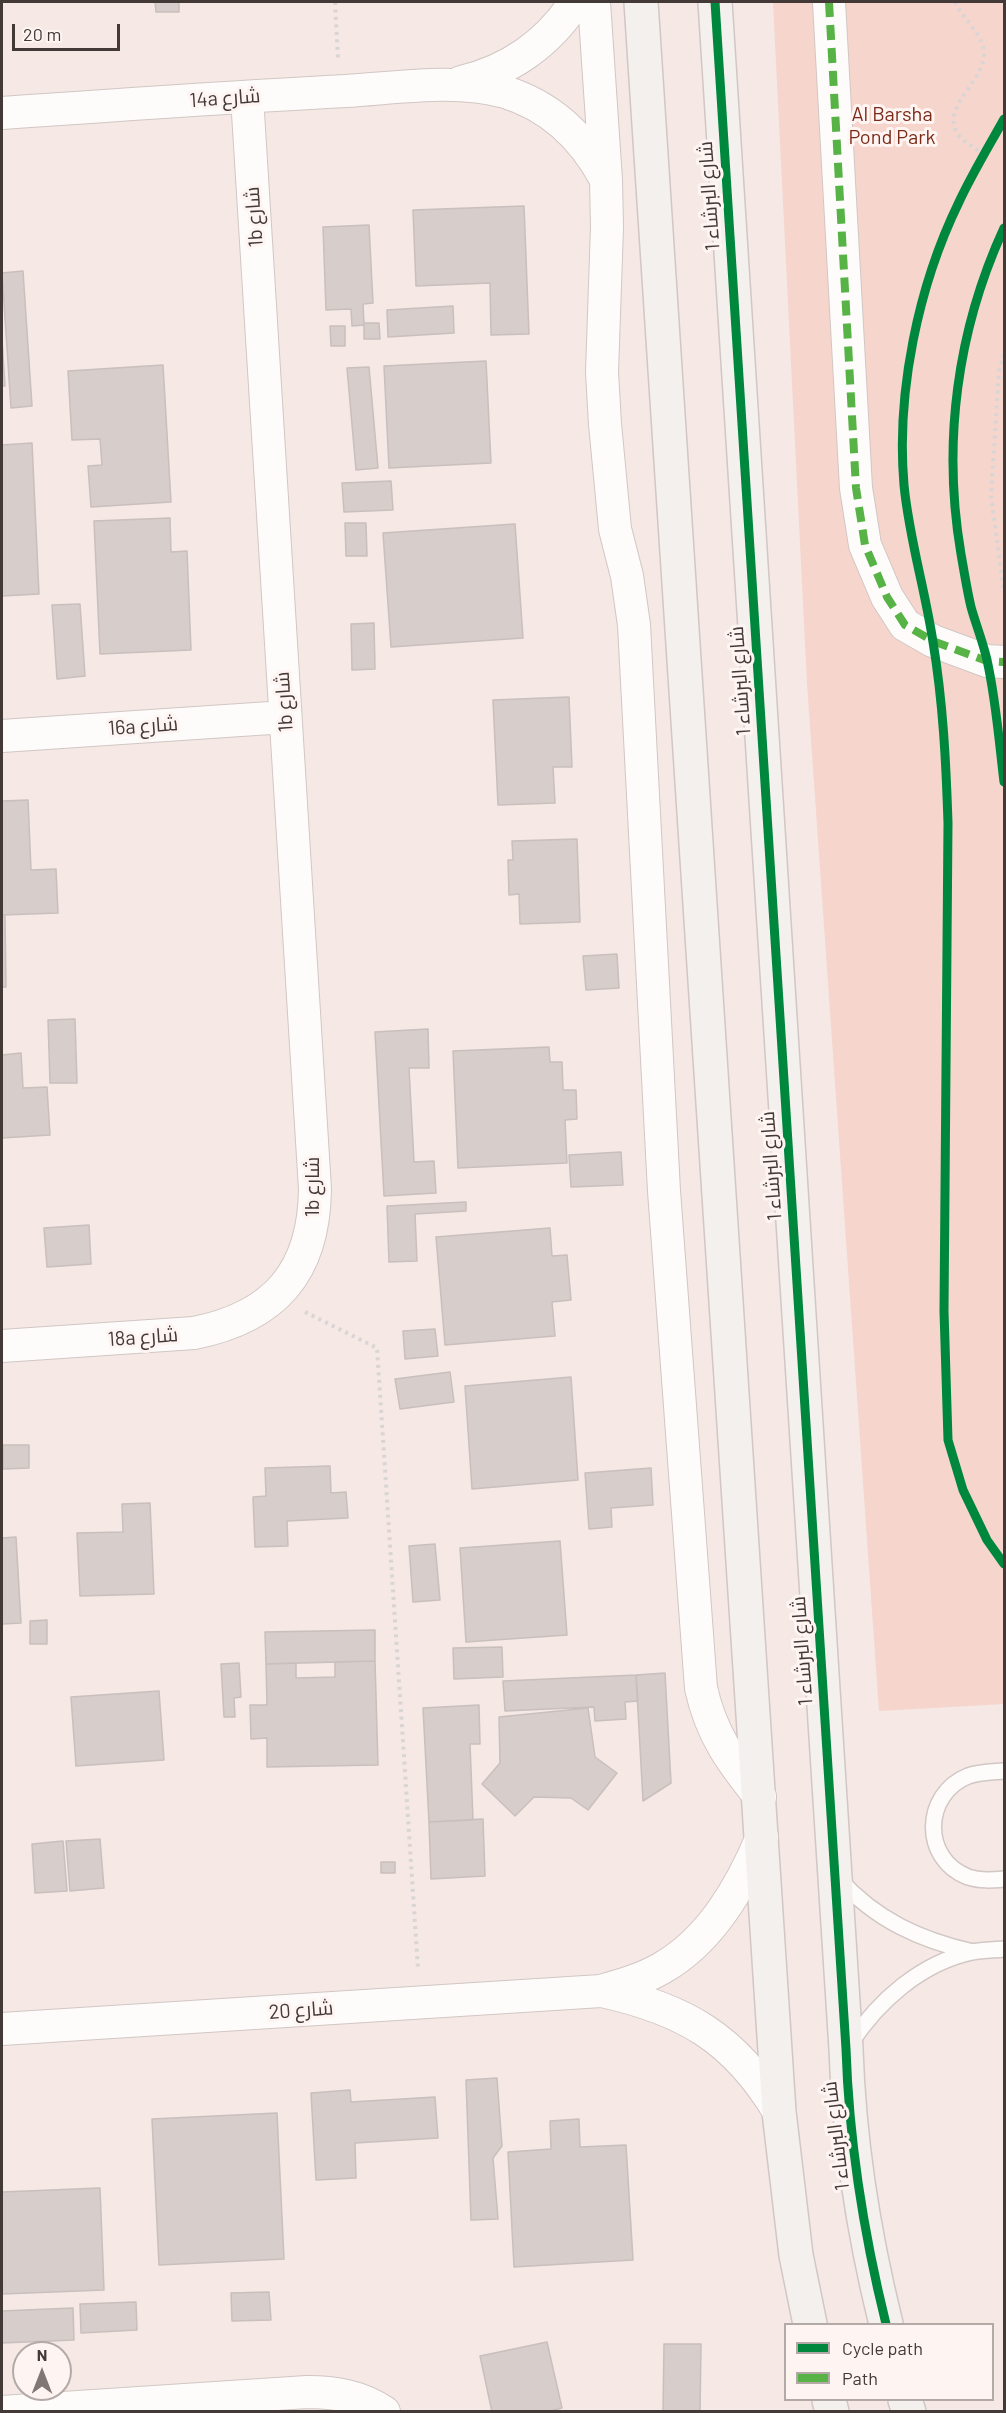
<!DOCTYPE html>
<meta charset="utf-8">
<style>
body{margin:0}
#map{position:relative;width:1006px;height:2413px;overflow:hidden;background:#f5e8e5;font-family:Barlow,sans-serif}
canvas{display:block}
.frame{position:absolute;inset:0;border:3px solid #433a38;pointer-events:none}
.legend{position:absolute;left:784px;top:2323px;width:210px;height:78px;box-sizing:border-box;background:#fef5f3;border:2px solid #b3aaa8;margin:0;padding:8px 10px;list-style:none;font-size:18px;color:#433a38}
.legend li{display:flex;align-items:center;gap:12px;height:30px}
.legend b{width:30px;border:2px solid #b3aaa8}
.north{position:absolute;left:12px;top:2341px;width:60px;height:60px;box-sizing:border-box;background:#fef5f3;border:2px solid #b3aaa8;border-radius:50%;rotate:0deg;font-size:16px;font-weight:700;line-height:24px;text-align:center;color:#433a38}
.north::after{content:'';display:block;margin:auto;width:21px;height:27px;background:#817775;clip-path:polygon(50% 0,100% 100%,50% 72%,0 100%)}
.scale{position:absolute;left:12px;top:24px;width:108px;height:27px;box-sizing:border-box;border:3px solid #433a38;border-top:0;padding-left:8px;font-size:18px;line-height:21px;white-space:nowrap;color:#433a38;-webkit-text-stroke:4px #fef5f3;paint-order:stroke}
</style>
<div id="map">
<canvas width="1006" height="2413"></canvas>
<div class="frame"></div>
<ul class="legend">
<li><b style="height:8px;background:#00873e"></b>Cycle path</li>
<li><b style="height:8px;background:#57b346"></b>Path</li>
</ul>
<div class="north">N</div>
<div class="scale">20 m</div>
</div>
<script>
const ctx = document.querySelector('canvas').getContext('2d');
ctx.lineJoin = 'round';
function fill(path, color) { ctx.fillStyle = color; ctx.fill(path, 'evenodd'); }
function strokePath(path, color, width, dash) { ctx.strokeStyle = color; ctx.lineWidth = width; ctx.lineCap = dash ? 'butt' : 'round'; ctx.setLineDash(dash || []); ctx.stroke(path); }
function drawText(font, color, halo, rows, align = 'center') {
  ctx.font = font + ' Barlow,Cairo,sans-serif'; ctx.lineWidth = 6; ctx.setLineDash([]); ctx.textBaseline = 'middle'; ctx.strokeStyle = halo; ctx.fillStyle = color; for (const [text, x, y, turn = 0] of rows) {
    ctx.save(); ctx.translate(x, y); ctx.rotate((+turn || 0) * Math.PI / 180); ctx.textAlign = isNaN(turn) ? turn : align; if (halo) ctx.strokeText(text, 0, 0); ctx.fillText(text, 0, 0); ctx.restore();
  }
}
const green = new Path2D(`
 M773,2H1004V1704L879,1711L807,683Z`);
const building = new Path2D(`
 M155,2H179V12H156Z
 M524,206L529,334L491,335L490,283L416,286L413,210Z
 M369,225L373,303L363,304L364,325L352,326L351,309L326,310L323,227Z
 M23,271L32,406L11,408L2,273Z
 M453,306L454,333L388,337L387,310Z
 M364,323H379L380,339H364Z
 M330,326H345V346H331Z
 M2,339L5,386H2Z
 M486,361L491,463L389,468L384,366Z
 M163,365L171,502L91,507L88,466L102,465L100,439L72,440L68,371Z
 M369,367L378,468L356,470L347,368Z
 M32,443L39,594L2,596V445Z
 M391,481L393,510L344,512L342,483Z
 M170,518L171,552L187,551L191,650L100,654L94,521Z
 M345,523H366L367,556H346Z
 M515,524L523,638L391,647L383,533Z
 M80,604L85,676L57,679L52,605Z
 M374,623L375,669L352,670L351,624Z
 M569,697L572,767H553L555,803L498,805L493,700Z
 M28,800L31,870L56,869L58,913L2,915V801Z
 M577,839L580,922L520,924L519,894L509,895L508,860H513L512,841Z
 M2,915H5L6,987H2Z
 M617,954L619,988L586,990L583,956Z
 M75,1019L77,1083H50L48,1020Z
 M428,1029L429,1068H409L414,1162L434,1161L436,1193L384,1196L375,1032Z
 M549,1047L550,1062H562L563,1090H576L577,1119L565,1120L567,1163L458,1168L453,1051Z
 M21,1053L23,1088L47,1087L50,1135L2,1138V1055Z
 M621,1152L623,1185L571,1187L569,1155Z
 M466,1202V1211L415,1214L417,1261L389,1262L387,1206Z
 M89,1225L91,1264L47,1267L44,1228Z
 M550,1228L552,1256L567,1255L571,1300L552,1302L555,1336L445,1345L436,1237Z
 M435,1329L438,1356L405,1359L403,1331Z
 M450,1372L454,1402L400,1409L395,1379Z
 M571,1377L578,1480L472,1489L465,1386Z
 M3,1445H29V1468L3,1469Z
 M330,1466L331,1493L346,1492L348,1518L287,1521L288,1546L255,1547L253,1497L266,1496L265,1468Z
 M651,1468L653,1505L611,1508L612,1527L589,1529L585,1473Z
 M150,1503L154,1594L80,1596L77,1533L123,1532L122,1504Z
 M16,1537L21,1623L2,1624V1538Z
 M560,1541L567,1635L466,1642L460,1548Z
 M435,1544L440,1600L413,1602L409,1546Z
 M47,1620V1644H30V1621Z
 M375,1630V1661L266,1664L265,1632Z
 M502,1647L503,1677L454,1679L453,1648Z
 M375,1661L378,1765L267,1767V1738L251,1739L250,1705H267L266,1664L296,1663V1678L335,1677V1662Z
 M239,1663L241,1697L234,1698L235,1717H224L221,1664Z
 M665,1673L671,1783L643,1801L636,1675Z
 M636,1675L638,1701L625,1702L626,1719L595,1721L594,1707L505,1711L503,1681Z
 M159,1691L164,1760L76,1766L71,1697Z
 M479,1705L480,1744H470L473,1820L429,1822L423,1708Z
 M588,1708L595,1757L617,1773L588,1810L571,1798L534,1797L515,1816L482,1784L500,1763L499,1717Z
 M483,1819L485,1876L431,1879L429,1822Z
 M100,1839L104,1888L70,1891L66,1841Z
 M63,1841L67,1891L35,1893L32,1844Z
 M381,1862H395V1873H381Z
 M497,2078L502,2146L493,2158L498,2219L471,2220L466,2080Z
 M350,2090L351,2102L435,2097L438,2138L355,2143L356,2178L316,2180L311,2093Z
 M277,2113L284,2259L159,2265L152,2119Z
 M579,2119L580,2147L626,2145L633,2260L514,2267L508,2152L551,2149L550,2121Z
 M100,2188L104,2290L2,2294V2192Z
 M269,2292L271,2320L232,2321L231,2293Z
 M136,2302L137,2330L81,2333L80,2304Z
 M73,2308L74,2340L2,2343V2311Z
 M547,2342L562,2408L546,2412H492L480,2356Z
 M664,2344H701L700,2412H663Z`);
const path = new Path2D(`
 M335,2L338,58
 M955,2C963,20 983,33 984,54C985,82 935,110 961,138C968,144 976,149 984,155
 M1004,354L999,371L991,496L1004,592
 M305,1312L377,1348L418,1969`);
const lane = new Path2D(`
 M1004,1771C992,1772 979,1772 968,1776C923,1794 921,1859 968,1877C980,1881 992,1880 1004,1879
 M839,1879C876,1920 920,1940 973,1952
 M850,2044C878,2001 921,1963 972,1952C983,1950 994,1950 1004,1949`);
const street = new Path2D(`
 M594,2L606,180L607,227L602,372L605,424L615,529L627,576L634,625L664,1191L701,1688C711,1734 731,1761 760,1797
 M829,2L856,488L865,545L887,597L905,625L933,641L987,661L1004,662
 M461,82C509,71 549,43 575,2
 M2,113C116,105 231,97 346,91C396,88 457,78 505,92C550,106 583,137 605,178
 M2,736L285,717
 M2,1346L194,1333C275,1317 314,1272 315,1189L247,97
 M602,1991C684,2009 735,2038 779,2112
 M2,2029L601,1991C622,1985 643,1979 662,1968C711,1940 741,1887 762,1837
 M2,2412L307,2392C335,2392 360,2396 384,2412`);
const secondary = new Path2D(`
 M641,2L779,2112L796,2255L810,2324
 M715,2L846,2049C849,2141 864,2235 886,2324
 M829,2400L832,2412
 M905,2400L909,2412`);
const quiet = new Path2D(`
 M829,2L856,488L865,545L887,597L905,625L933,641L987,661L1004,662`);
const cycleway = new Path2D(`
 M715,2L846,2049C849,2141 864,2235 886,2324
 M1004,119C989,146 972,174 959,202C918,286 896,393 904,485C909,538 925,589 933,642C943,702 946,762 948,823L944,1311L948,1440L963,1490L987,1540L1004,1564
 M1004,228C957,330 942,443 961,554C964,571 967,590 971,607C976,625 983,642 987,660C996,700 999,741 1004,782`);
const streetNames = [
 ["14a شارع",225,98,-4],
 ["شارع البرشاء 1",709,196,-94],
 ["1b شارع",254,217,-94],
 ["شارع البرشاء 1",740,681,-94],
 ["1b شارع",284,702,-94],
 ["16a شارع",143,726,-4],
 ["شارع البرشاء 1",771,1166,-94],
 ["1b شارع",312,1187,-90],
 ["18a شارع",143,1337,-4],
 ["شارع البرشاء 1",802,1651,-94],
 ["شارع 20",301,2010,-4],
 ["شارع البرشاء 1",836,2136,-97]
];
const parkNames = [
 ["Al Barsha",892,114],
 ["Pond Park",892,137]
];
fill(green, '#f6d5cd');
fill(building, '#d7cdcb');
strokePath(building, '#c9bfbd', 1.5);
strokePath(lane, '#d1c7c4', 18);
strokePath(street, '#d1c7c4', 34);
strokePath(secondary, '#d1c7c4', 36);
strokePath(path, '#d9d5d5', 4, [3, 4.5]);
strokePath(lane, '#fefcfb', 15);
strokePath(street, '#fefcfb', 32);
strokePath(secondary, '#f4f0ee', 33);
strokePath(quiet, '#57b346', 8, [15, 8]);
strokePath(cycleway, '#00873e', 9);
drawText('20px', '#433a38', '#fef5f3', streetNames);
drawText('20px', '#7b2a18', '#fef5f3', parkNames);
</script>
